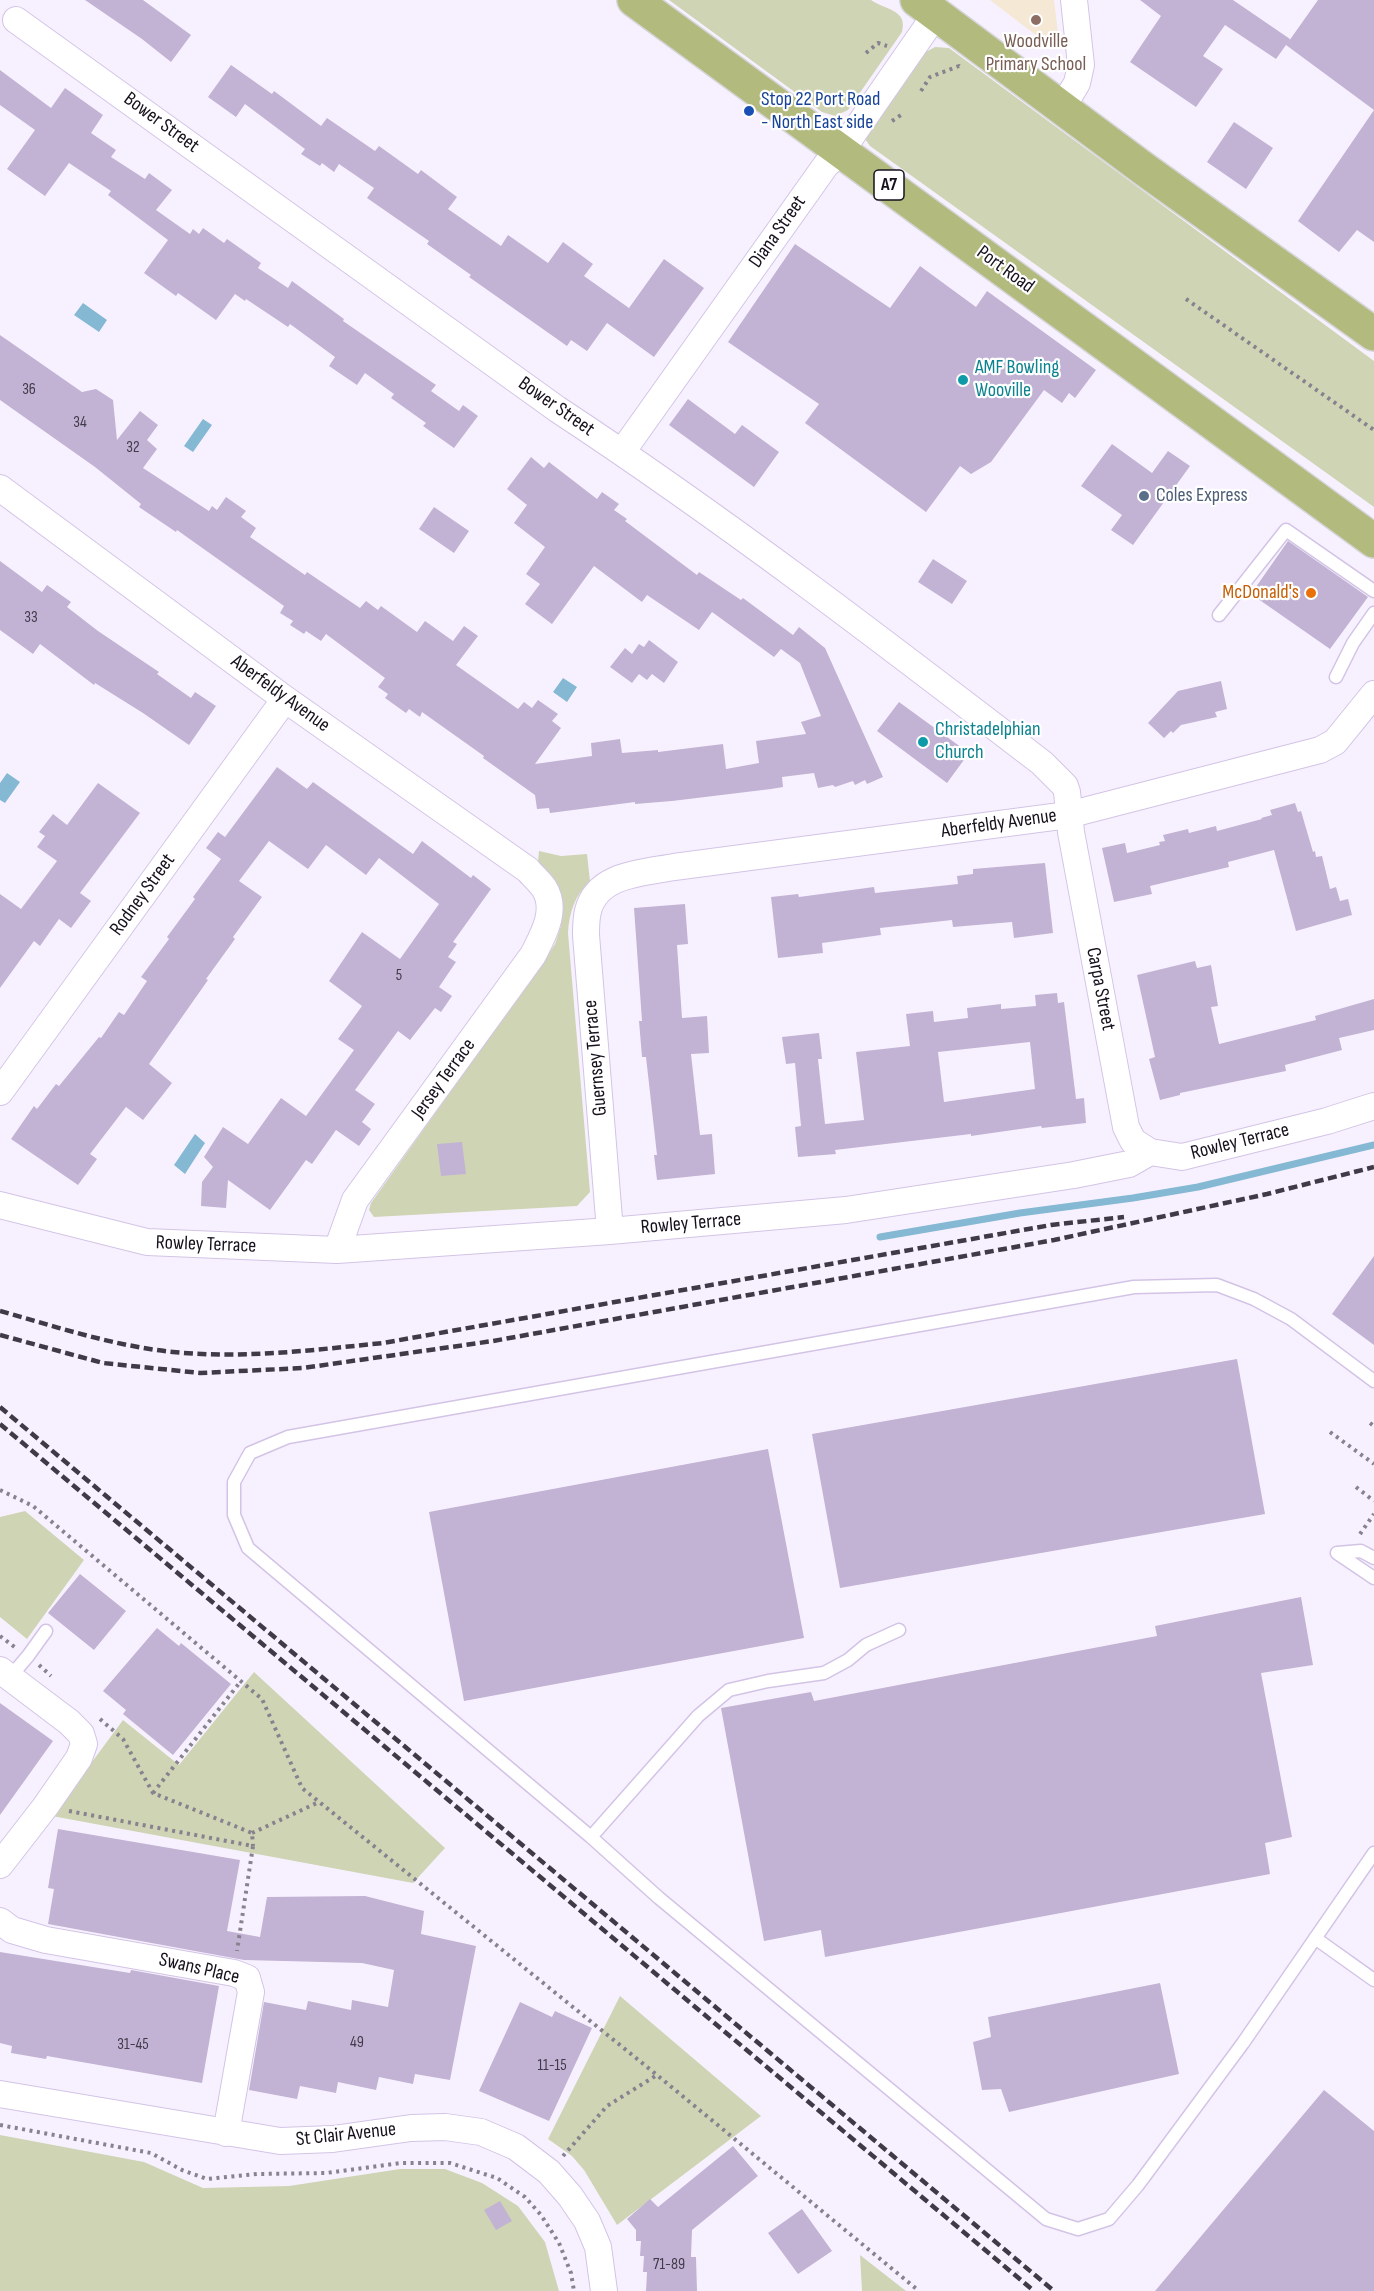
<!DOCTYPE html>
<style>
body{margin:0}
canvas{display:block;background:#f7f1ff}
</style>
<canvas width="1374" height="2291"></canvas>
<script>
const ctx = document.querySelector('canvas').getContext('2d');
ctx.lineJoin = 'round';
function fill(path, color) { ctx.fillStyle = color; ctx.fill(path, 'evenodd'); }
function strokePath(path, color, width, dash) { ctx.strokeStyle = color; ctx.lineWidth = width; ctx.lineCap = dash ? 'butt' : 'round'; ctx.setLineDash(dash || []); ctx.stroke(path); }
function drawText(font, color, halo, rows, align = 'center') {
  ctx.font = font + ' "Sofia Sans Condensed",sans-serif'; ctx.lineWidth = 4.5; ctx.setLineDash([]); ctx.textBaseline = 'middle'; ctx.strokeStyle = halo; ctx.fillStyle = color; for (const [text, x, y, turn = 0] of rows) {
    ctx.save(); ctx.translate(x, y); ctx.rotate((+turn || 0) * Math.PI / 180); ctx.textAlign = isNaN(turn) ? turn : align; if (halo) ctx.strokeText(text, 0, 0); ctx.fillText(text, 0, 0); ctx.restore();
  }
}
const education = new Path2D(`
 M990,0H1054L1059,41L1050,46Z`);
const green = new Path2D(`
 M669,0H871C885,10 908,9 902,32L848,110L835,116L822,112Z
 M935,47L949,48L1374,361V507L870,146L865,139L867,132L924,53Z
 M539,851L561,856L587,854L590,881C575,895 569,913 568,933L590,1192L577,1206L374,1217L369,1210L371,1203L544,961L555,944L561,926L560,901L538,862Z
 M25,1511L84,1560L27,1639L0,1617V1517Z
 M254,1672L445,1848L413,1883L52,1816L123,1720L179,1765Z
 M620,1996L761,2116L617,2225L584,2170L572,2156L548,2139Z
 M0,2135L144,2162L203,2188L289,2186L400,2169H445L482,2183L518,2206L545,2242L559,2291H0Z
 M860,2255L906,2291H862Z`);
const water = new Path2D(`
 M83,303L107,320L99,332L74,315Z
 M203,419L212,425L193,452L184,446Z
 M563,678L577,687L567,702L553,692Z
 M7,773L20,782L5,803L0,800V783Z
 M195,1134L205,1143L185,1174L174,1165Z`);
const stream = new Path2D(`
 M880,1237L1020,1213L1133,1198L1198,1187L1374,1145`);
const building = new Path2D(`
 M85,0H143L191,35L171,62L142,39Z
 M1140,0H1233L1290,39L1289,41L1318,0H1374V242L1357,230L1339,252L1298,221L1374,110L1286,45L1276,59L1225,25L1203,56L1223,69L1196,107L1130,62L1161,16Z
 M231,65L272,94L274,91L321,126L327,118L375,151L379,146L418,174L421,170L457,197L448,209L501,246L508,235L548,263L563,242L593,264L584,276L629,308L664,259L704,288L654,357L607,323L587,351L571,340L567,346L469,277L471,275L427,244L429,241L367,198L374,188L339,164L334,172L322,163L320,166L301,154L305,149L245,104L236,117L208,97Z
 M0,70L51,108L65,88L103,115L91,133L116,150L111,157L145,179L149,173L172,190L156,210L190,234L193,229L199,234L203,228L224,243L227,239L261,263L258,268L288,288L292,281L344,319L343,321L436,385L431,391L459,411L463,405L478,416L454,448L423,426L426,423L391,398L394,394L365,373L357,385L329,366L335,357L290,324L288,327L246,299L245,301L235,294L216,320L178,293L176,296L144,273L168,240L108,195L111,191L69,163L45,196L7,169L35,130L0,105Z
 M1234,122L1273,148L1246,189L1207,162Z
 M795,244L890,308L920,266L976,307L987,291L1096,370L1075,398L1069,393L1062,403L1044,390L991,462L971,474L960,466L926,512L805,423L819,404L728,342Z
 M0,335L82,392L96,389L113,400L117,440L140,411L158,425L147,440L157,449L143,468L209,511L212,506L217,510L226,497L246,511L241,517L256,528L250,537L305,575L307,572L360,608L366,601L378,610L381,606L417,632L425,621L453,641L464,626L478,636L456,665L518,709L524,702L532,708L538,700L558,714L552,721L561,728L535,764L592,756L591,743L620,739L622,753L658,750V752L723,744L726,769L759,763L756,741L806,734L801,722L821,716L800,663L781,649L774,657L712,612L699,630L647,595L642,602L594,566L552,624L525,604L540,584L526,574L545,547L514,523L527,505L507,489L531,457L544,468L549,462L597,499L602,492L619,504L614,510L627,519L625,521L697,575L699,572L741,600L743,598L793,635L799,627L825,648L883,777L867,784L865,780L855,785L853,781L835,787L833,785L818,788L814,773L782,777L783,787L771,789L672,801L635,804V802L550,813L549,808L537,809L535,795L483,758L484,756L422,712L420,717L409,709L406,713L385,698L388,694L378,687L385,678L326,634L321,641L306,631L304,634L290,625L293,621L280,613L284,606L177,530L176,532L139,507L141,504L95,467L0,400Z
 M688,399L735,434L742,425L779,452L754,487L669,425Z
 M1112,444L1152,473L1168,451L1190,466L1133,545L1111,530L1122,515L1081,486Z
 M434,507L469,531L454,553L419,529Z
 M1288,541L1368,597L1330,649L1251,594Z
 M933,559L967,581L952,604L918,582Z
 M0,561L42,592L47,585L71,602L67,607L98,631L159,672L157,674L191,698L195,692L216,706L189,745L143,713L95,683L94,685L40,644L33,654L0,630Z
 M649,640L678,662L664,683L652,674L647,680L639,674L632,683L610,667L625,648L632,654L639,644L644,647Z
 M1221,681L1227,709L1215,712L1217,717L1181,725L1173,733L1171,731L1164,738L1148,723L1178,691Z
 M899,702L969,753L947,783L877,731Z
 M277,767L307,789L313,782L413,854L422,841L471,878L473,875L491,889L453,942L457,944L448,957L456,962L439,987L452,996L441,1012L435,1008L410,1040L398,1031L355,1090L375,1104L362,1122L371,1129L359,1146L336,1130L312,1164L306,1160L270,1210L228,1180L226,1208L201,1206L202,1182L213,1167L204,1157L223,1127L248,1144L281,1098L306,1116L354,1050L338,1039L362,1006L329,981L362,932L400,959L439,904L379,858L366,875L326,845L308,869L269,841L239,881L262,897L233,937L235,939L206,979L208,980L149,1064L172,1083L143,1120L126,1107L90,1154L97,1159L78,1185L11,1139L34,1106L37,1109L56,1084L59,1086L99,1037L101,1038L119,1012L124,1015L147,981L141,977L169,939L167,937L195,899L193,897L221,859L206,848L218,832L225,837Z
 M98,783L140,813L80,893L91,901L71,928L59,919L40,946L34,941L0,988V894L21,909L57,861L37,847L45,836L39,832L53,814L67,825Z
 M1295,803L1298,812L1301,811L1313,852L1315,851L1316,857L1322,856L1330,889L1336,887L1340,901L1348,899L1352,915L1296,931L1274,850L1228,862L1229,867L1150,886L1152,894L1114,902L1102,848L1125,843L1127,853L1160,845L1159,842L1165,841L1163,835L1188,829L1189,833L1216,826L1217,831L1262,819L1261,818L1272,815L1270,810Z
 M1045,863L1053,933L1014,938L1012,922L953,927L952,920L880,928L881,935L822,943L823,953L778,958L771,897L798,894L799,897L874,887L875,893L958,884L957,876L973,874V869Z
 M685,904L688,944L677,945L682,1018L707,1016L709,1053L691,1054L700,1135L712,1134L715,1174L657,1180L654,1155H657L646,1057H642L639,1021H642L634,908Z
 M1195,961L1197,968L1211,965L1218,1006L1211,1007L1219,1044L1316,1020L1315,1016L1374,999V1030L1339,1038L1342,1050L1285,1065L1286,1071L1180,1093V1095L1160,1100L1149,1059L1155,1057L1137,975Z
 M1057,993L1058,1003L1064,1002L1076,1099L1084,1098L1086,1123L1042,1128L1041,1126L971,1136V1134L835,1150L836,1154L798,1157L795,1127L801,1126L795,1063L786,1064L782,1037L819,1033L822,1059H818L825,1124L864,1120L856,1052L910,1046L906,1014L933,1011L934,1022L968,1018L967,1008L1001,1004V1009L1036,1006L1035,995ZM1030,1042L1035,1089L944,1102L938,1052Z
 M462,1142L466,1174L441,1176L437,1144Z
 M1374,1256V1345L1332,1314Z
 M1237,1359L1265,1514L840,1588L812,1434Z
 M768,1449L804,1638L464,1701L429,1512Z
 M80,1574L126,1611L94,1650L48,1613Z
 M1301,1597L1313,1665L1261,1673L1292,1837L1265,1843L1270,1874L825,1957L821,1930L764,1941L721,1708L811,1692L814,1701L1157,1636L1155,1626Z
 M157,1628L179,1646L181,1643L231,1684L173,1755L123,1714L126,1710L103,1691Z
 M0,1703L53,1741L0,1815Z
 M58,1829L240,1860L227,1931L260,1937L267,1897L365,1896L424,1911L421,1934L476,1946L450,2080L415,2074L413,2084L379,2077L376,2090L338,2082L336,2093L300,2086L297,2099L249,2090L264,2002L306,2010L308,2001L351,2010L352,2000L388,2007L394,1970L362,1963L244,1960L48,1924L54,1889L48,1888Z
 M0,1952L130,1973L131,1970L219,1986L202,2083L47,2056L46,2059L11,2053L12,2046L0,2043Z
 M1160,1983L1179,2074L1009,2112L1001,2089L982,2090L973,2042L991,2037L988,2017Z
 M520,2002L552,2017L555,2011L592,2028L549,2121L479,2091Z
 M1324,2090L1374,2131V2291H1155Z
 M733,2146L758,2176L692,2230L691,2257H696L697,2291H646L647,2272H643L644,2256H640L641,2241H636V2230L627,2219L650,2199L658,2207Z
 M500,2201L512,2221L496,2230L484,2210Z
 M802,2209L832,2251L798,2274L768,2233Z`);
const path = new Path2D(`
 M866,53L878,43L887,46
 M921,91L930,77L959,66L961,68
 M892,121L904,113
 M1186,299L1374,430
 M1370,1423L1374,1426
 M1330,1432L1374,1464
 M1356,1487L1374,1501
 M0,1490L33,1506L262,1699L302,1788L657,2075L919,2291
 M1360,1534L1374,1514
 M0,1636L16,1648
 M39,1665L51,1676
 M100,1719L123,1739L153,1793L252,1833L253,1846
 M153,1793L241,1681
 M69,1811L253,1846L237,1951
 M252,1833L319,1802
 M0,2125L151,2153L182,2170L207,2179L257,2174L326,2173L401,2163H450L497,2178L525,2197L541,2215L559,2243L571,2273L574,2291
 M563,2156L607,2106L657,2075`);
const service = new Path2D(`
 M1219,615L1286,530L1374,591
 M1336,677L1353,643L1374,613
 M1374,1381L1291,1319L1254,1299L1217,1285L1134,1287L288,1437L250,1453L234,1482V1515L248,1548L591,1837L659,1898L1046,2219L1078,2229L1109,2219L1138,2185L1243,2043L1374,1853
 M1337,1553L1374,1578
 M1337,1553L1361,1551L1374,1558
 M10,1677L28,1656L46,1631
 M591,1837L698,1716L729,1690L768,1681L824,1673L848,1660L866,1645L899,1630
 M1315,1938L1374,1980`);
const minor = new Path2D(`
 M16,20L557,409C724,519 883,641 1042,763L1065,786L1067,792L1071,832L1126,1127L1133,1141L1150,1152L1182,1157L1327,1121L1374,1106
 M1062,108L1077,83L1081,65L1074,0
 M622,452L826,165L841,151L936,14
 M0,488L285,699L528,870C533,876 540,882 544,888C558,910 543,935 533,955L355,1200L337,1250
 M0,1092L285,699
 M0,1205L147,1242L337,1250L610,1231L846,1210L1074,1175L1129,1164L1150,1152
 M610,1231L586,935C586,928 586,919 588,911C597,874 642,873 674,867L1068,815L1320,750L1335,742L1374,694
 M0,1670L69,1722L81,1734L84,1744L79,1758L45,1807L0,1865
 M0,1921L12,1930L46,1940L234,1973L247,1978L251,1992L226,2133
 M0,2094L280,2141L333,2139L411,2128L445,2127L481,2132L516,2147L549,2172L570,2196L587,2221L598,2247L604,2291`);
const trunk = new Path2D(`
 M634,0L1374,541
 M917,0L1144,169L1374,334`);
const rail = new Path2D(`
 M0,1311C57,1327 114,1346 173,1352C244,1359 313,1350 383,1343L1051,1225L1124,1217
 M0,1335L103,1363L200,1373L303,1368L493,1341L1054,1240L1267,1194L1374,1167
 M0,1407L1054,2291
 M0,1424L1034,2291`);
const markers = [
 [1036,20,6,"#8d6e63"],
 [749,111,6,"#1a4fb4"],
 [963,380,6,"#0f9aa8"],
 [1144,496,6,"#5c6f8a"],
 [1311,593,6,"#e8710a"],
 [923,742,6,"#0f9aa8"]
];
const numberNames = [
 ["36",29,390],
 ["34",80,423],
 ["32",133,448],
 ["33",31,618],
 ["5",399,976],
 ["49",357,2043],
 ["31-45",133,2045],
 ["11-15",552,2066],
 ["71-89",669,2265]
];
const shields = [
 [889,185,30]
];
const shieldNames = [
 ["A7",889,185]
];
const educationNames = [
 ["Woodville",1036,42],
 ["Primary School",1036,65]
];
const transitNames = [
 ["Stop 22 Port Road",761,100],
 ["- North East side",761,123]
];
const streetNames = [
 ["Bower Street",161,123,36],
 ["Diana Street",778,232,-55],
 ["Port Road",1005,270,36],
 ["Bower Street",556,407,35],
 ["Aberfeldy Avenue",280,694,36],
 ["Aberfeldy Avenue",999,824,-8],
 ["Rodney Street",143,895,-54],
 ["Carpa Street",1100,989,79],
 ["Guernsey Terrace",596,1058,-95],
 ["Jersey Terrace",444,1079,-54],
 ["Rowley Terrace",1240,1142,-14],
 ["Rowley Terrace",691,1224,-5],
 ["Rowley Terrace",206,1245,2],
 ["Swans Place",199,1969,13],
 ["St Clair Avenue",346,2135,-6]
];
const cultureNames = [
 ["AMF Bowling",975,368],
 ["Wooville",975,391],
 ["Christadelphian",935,730],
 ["Church",935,753]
];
const serviceNames = [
 ["Coles Express",1156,496]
];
const foodNames = [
 ["McDonald's",1299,593]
];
fill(education, '#f5e8d4');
fill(green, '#cfd5b4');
fill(water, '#84b8d3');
strokePath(stream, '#84b8d3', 7);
fill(building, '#c2b3d4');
strokePath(service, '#d3c4e6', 15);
strokePath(minor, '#d3c4e6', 28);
strokePath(trunk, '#d5d4d6', 36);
strokePath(path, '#87828e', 4, [3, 4.5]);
strokePath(service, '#fff', 12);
strokePath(minor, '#fff', 26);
strokePath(trunk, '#b2ba7e', 33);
strokePath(rail, '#3f3a45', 4.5, [9, 4.5]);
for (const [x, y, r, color] of markers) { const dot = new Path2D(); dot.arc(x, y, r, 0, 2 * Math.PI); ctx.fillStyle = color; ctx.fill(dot); strokePath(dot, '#fff', 2); }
drawText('16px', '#413a4a', null, numberNames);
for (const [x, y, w] of shields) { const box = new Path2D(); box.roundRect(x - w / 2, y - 15, w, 30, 4.5); ctx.fillStyle = '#fff'; ctx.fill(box); strokePath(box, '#16111c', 1.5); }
drawText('bold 18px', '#16111c', null, shieldNames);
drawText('20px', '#785e54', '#fff', educationNames);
drawText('20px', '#164399', '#fff', transitNames, 'left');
drawText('20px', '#16111c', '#fff', streetNames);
drawText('20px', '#0d838f', '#fff', cultureNames, 'left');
drawText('20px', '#4e5e75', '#fff', serviceNames, 'left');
drawText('20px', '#c56008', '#fff', foodNames, 'right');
</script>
